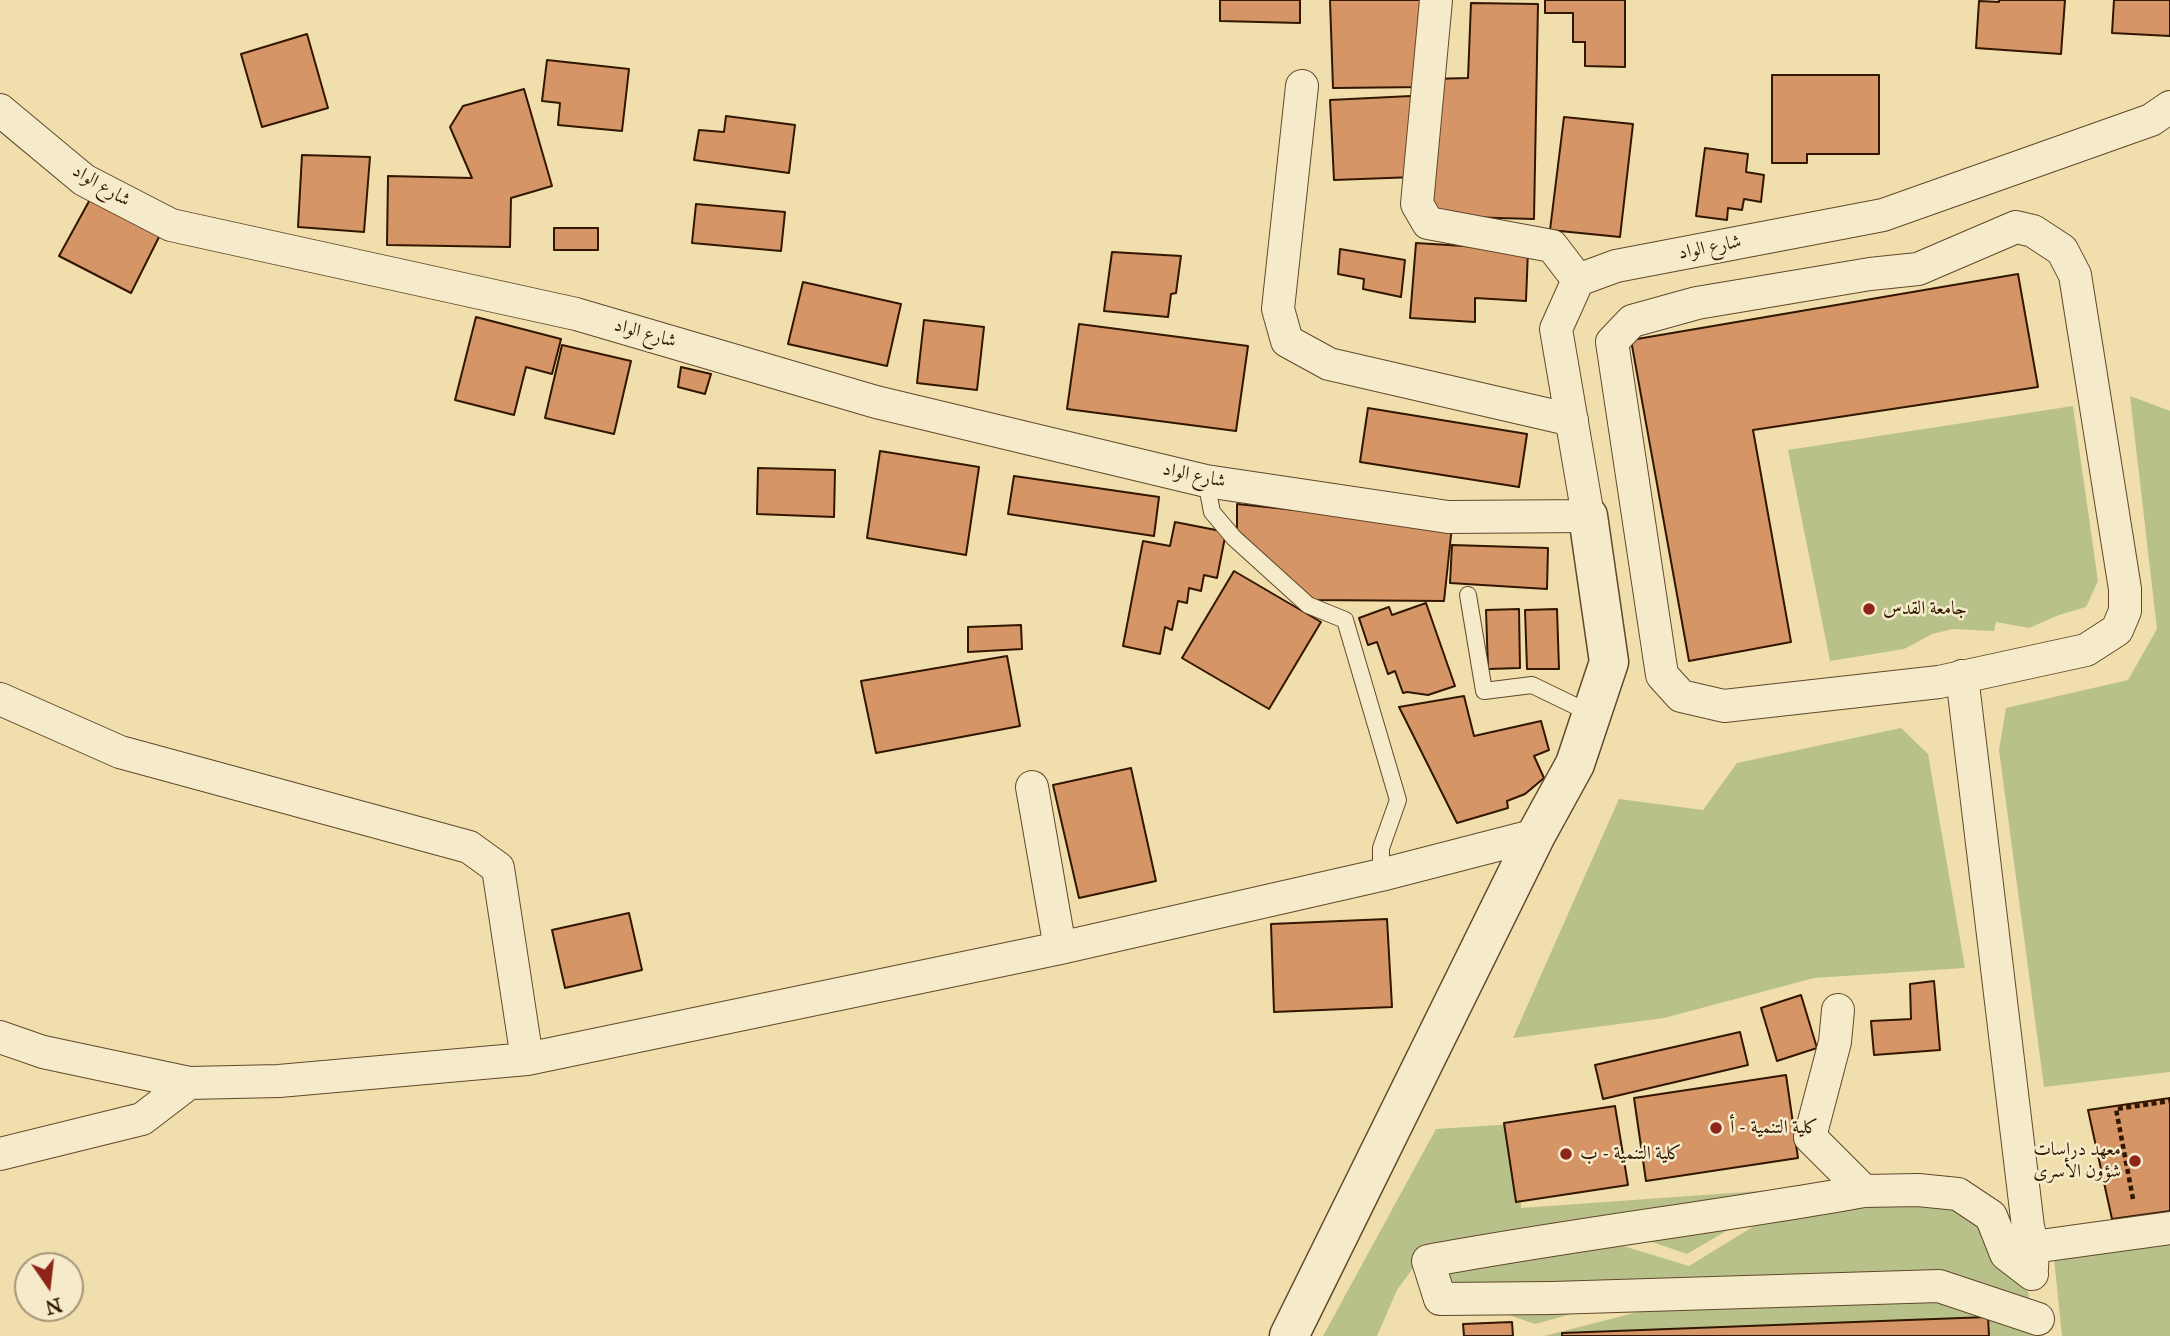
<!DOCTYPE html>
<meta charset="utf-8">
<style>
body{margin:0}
#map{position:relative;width:2170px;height:1336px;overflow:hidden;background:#f0deac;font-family:"IM FELL Great Primer",serif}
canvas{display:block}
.north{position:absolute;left:14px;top:1252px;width:70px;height:70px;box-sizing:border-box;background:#f5eac9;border:2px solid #a79579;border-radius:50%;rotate:166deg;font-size:19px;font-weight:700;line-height:28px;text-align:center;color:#311600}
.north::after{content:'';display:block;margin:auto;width:24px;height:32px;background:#8f2418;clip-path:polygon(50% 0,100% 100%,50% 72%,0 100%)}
</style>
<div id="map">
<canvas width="2170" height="1336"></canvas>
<div class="north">N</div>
</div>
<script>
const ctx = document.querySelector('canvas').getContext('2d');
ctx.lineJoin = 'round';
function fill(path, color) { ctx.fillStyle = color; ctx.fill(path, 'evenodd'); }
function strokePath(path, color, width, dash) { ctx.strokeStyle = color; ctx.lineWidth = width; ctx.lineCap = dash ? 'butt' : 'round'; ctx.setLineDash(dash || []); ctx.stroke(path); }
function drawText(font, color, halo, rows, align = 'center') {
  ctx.font = font + ' "IM FELL Great Primer",Amiri,serif'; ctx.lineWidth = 5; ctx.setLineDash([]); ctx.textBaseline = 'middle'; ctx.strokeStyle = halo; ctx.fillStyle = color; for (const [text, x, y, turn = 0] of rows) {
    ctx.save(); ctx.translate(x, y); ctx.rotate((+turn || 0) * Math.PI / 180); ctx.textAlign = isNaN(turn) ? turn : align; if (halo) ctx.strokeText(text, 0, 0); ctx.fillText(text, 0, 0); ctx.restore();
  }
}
const green = new Path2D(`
 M2130,396L2170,411V1072L2044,1087L1999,750L2006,708L2128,680L2157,629Z
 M2073,406L2098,581L2086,607L2059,615L2029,628L1996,622L1994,631L1953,629L1932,634L1904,649L1830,661L1788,450Z
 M1901,728L1928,754L1965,968L1814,978L1664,1018L1513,1038L1619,799L1703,810L1737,763Z
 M1514,1124L1521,1208L1788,1189L1831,1181L1750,1217L1687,1254L1603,1225L1419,1260L1397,1290L1377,1336H1323L1436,1129Z
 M1839,1187L1957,1201L2026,1278L2031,1310L1939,1278L1680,1284L1535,1324L1445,1293L1436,1266L1600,1239L1689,1266L1754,1226Z
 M2170,1243V1336H2062L2054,1259Z
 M1938,1292L2031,1322L2033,1336H1544L1685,1300Z`);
const building = new Path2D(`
 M1220,0H1300V23L1220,21Z
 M1330,0H1423L1425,87L1333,88Z
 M1545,0H1625V67L1585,66V42H1573V13H1545Z
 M1999,0H2065L2061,54L1976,48L1979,1L1999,2Z
 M2114,0H2170V36L2112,33Z
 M1471,3L1538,4L1534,219L1429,216L1431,79L1468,78Z
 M307,34L328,108L262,127L241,54Z
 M547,60L629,69L622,131L558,125L560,103L542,101Z
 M1772,75H1879V154H1807V163H1772Z
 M524,89L552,186L511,198L510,247L387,245L388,176L472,178L450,127L463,106Z
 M1411,96L1415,177L1334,180L1330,100Z
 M726,116L795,125L789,173L694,160L699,130L724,132Z
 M1564,117L1633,124L1620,237L1550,230Z
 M1705,148L1748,154L1746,172L1764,175L1761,202L1744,199L1742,210L1728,208L1727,220L1696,216Z
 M302,155L370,157L364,232L298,227Z
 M93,194L162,231L131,293L59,256Z
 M696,204L785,212L781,251L692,243Z
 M554,228H598V250H554Z
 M1416,243L1528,250L1526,301L1475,298V322L1410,318Z
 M1340,249L1405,260L1401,297L1363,289L1364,279L1338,274Z
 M1112,252L1181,256L1176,293L1171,294L1168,317L1104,311Z
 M2018,274L2038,387L1753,430L1791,642L1689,661L1631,340Z
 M803,282L901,304L887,366L788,344Z
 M476,317L561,339L552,374L526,367L514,415L455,400Z
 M924,320L984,327L977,390L917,383Z
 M1079,324L1248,346L1236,431L1067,409Z
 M562,345L631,361L614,434L545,418Z
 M681,367L711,374L705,394L678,387Z
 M1368,408L1527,434L1519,487L1360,462Z
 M880,451L979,467L966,555L867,538Z
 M758,468L835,470L834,517L757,514Z
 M1014,476L1159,497L1154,536L1008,514Z
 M1237,504L1452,526L1444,601L1313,600L1237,530Z
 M1175,522L1226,532L1217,578L1204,575L1201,591L1189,588L1187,603L1178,601L1172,630L1165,627L1160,654L1123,646L1143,541L1170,546Z
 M1452,545L1548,548L1547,589L1450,583Z
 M1234,571L1321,622L1269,709L1182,658Z
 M1426,603L1455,686L1428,695L1407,692L1403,693L1395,671L1388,674L1377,642L1368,645L1359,618L1389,607L1392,615Z
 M1519,609L1520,668L1488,669L1486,610Z
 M1557,609L1559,669H1527L1525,610Z
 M1021,625L1022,649L968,652V627Z
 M1007,656L1020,726L876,753L861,681Z
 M1464,696L1474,736L1541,721L1549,750L1534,756L1544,778L1525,794L1507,801L1508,808L1457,823L1399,707Z
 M1131,768L1156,881L1079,898L1053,785Z
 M629,913L642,970L565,988L552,930Z
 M1387,919L1392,1007L1274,1012L1271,924Z
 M1934,981L1940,1050L1874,1055L1871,1021L1911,1019L1910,984Z
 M1801,995L1817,1048L1777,1061L1761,1008Z
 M1740,1032L1748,1065L1603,1099L1595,1065Z
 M1786,1075L1798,1158L1646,1181L1634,1098Z
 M2170,1098V1211L2112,1219L2088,1110Z
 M1615,1106L1628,1185L1516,1202L1504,1123Z
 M1988,1317L1989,1336H1562V1333Z
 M1512,1322L1513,1336H1464L1463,1324Z`);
const path = new Path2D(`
 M2133,1199L2116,1109L2170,1101`);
const service = new Path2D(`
 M1206,481L1212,512L1234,538L1308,605L1345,620L1398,800L1381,848V875
 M1468,595L1484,691L1532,685L1592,714`);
const minor = new Path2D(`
 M1436,0L1417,204L1428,223L1552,246L1578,280
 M1302,86L1278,309L1287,341L1329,364L1572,420
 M0,110L84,180L171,225L576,314L876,402L1206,481L1448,517L1588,516L1556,329L1578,280L1616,266L1883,215L2151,120L2170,107
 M2016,227L2033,231L2062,250L2075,275L2125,589V611L2117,630L2086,650L1939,682L1724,706L1681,696L1662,675L1612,342L1632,321L1697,303L1870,274L1918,269Z
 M1962,676L2028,1227L2033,1247
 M0,699L120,752L469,847L498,868L527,1059
 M1032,787L1060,948
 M1838,1010L1835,1042L1810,1137L1864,1191L1918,1190L1958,1194L1991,1216L2006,1254L2032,1274
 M0,1037L43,1052L189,1083L279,1081L527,1059L1060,948L1381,875L1536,835
 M0,1154L142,1119L189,1083
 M1864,1191C1719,1217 1573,1234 1428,1261L1440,1299L1552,1298L1939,1286L2038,1319
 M2032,1269L2033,1247L2170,1228`);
const tertiary = new Path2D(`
 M1289,1336L1536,835L1575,764L1609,662L1588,516`);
const markers = [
 [1869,609,7,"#8f2418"],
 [1716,1128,7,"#8f2418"],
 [1566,1154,7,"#8f2418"],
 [2135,1161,7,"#8f2418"]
];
const streetNames = [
 ["شارع الواد",101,186,31],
 ["شارع الواد",1710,248,-11],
 ["شارع الواد",645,334,16],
 ["شارع الواد",1194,476,12]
];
const poiNames = [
 ["جامعة القدس",1883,609],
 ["كلية التنمية - أ",1730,1128],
 ["معهد دراسات",2121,1150,"right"],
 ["شؤون الأسرى",2121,1172,"right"],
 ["كلية التنمية - ب",1580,1154]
];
fill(green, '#b8c18a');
fill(building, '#d69567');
strokePath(building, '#311600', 2);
strokePath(service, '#61482b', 18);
strokePath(minor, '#61482b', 34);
strokePath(tertiary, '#61482b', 41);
strokePath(path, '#311600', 4.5, [5, 3.5]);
strokePath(service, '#f5eac9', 16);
strokePath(minor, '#f5eac9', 32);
strokePath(tertiary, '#f5eac9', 38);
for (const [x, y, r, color] of markers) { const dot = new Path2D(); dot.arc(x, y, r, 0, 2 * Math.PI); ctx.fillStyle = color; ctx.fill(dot); strokePath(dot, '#f5eac9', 2.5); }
drawText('19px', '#311600', '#f5eac9', streetNames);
drawText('19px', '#311600', '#f5eac9', poiNames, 'left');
</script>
